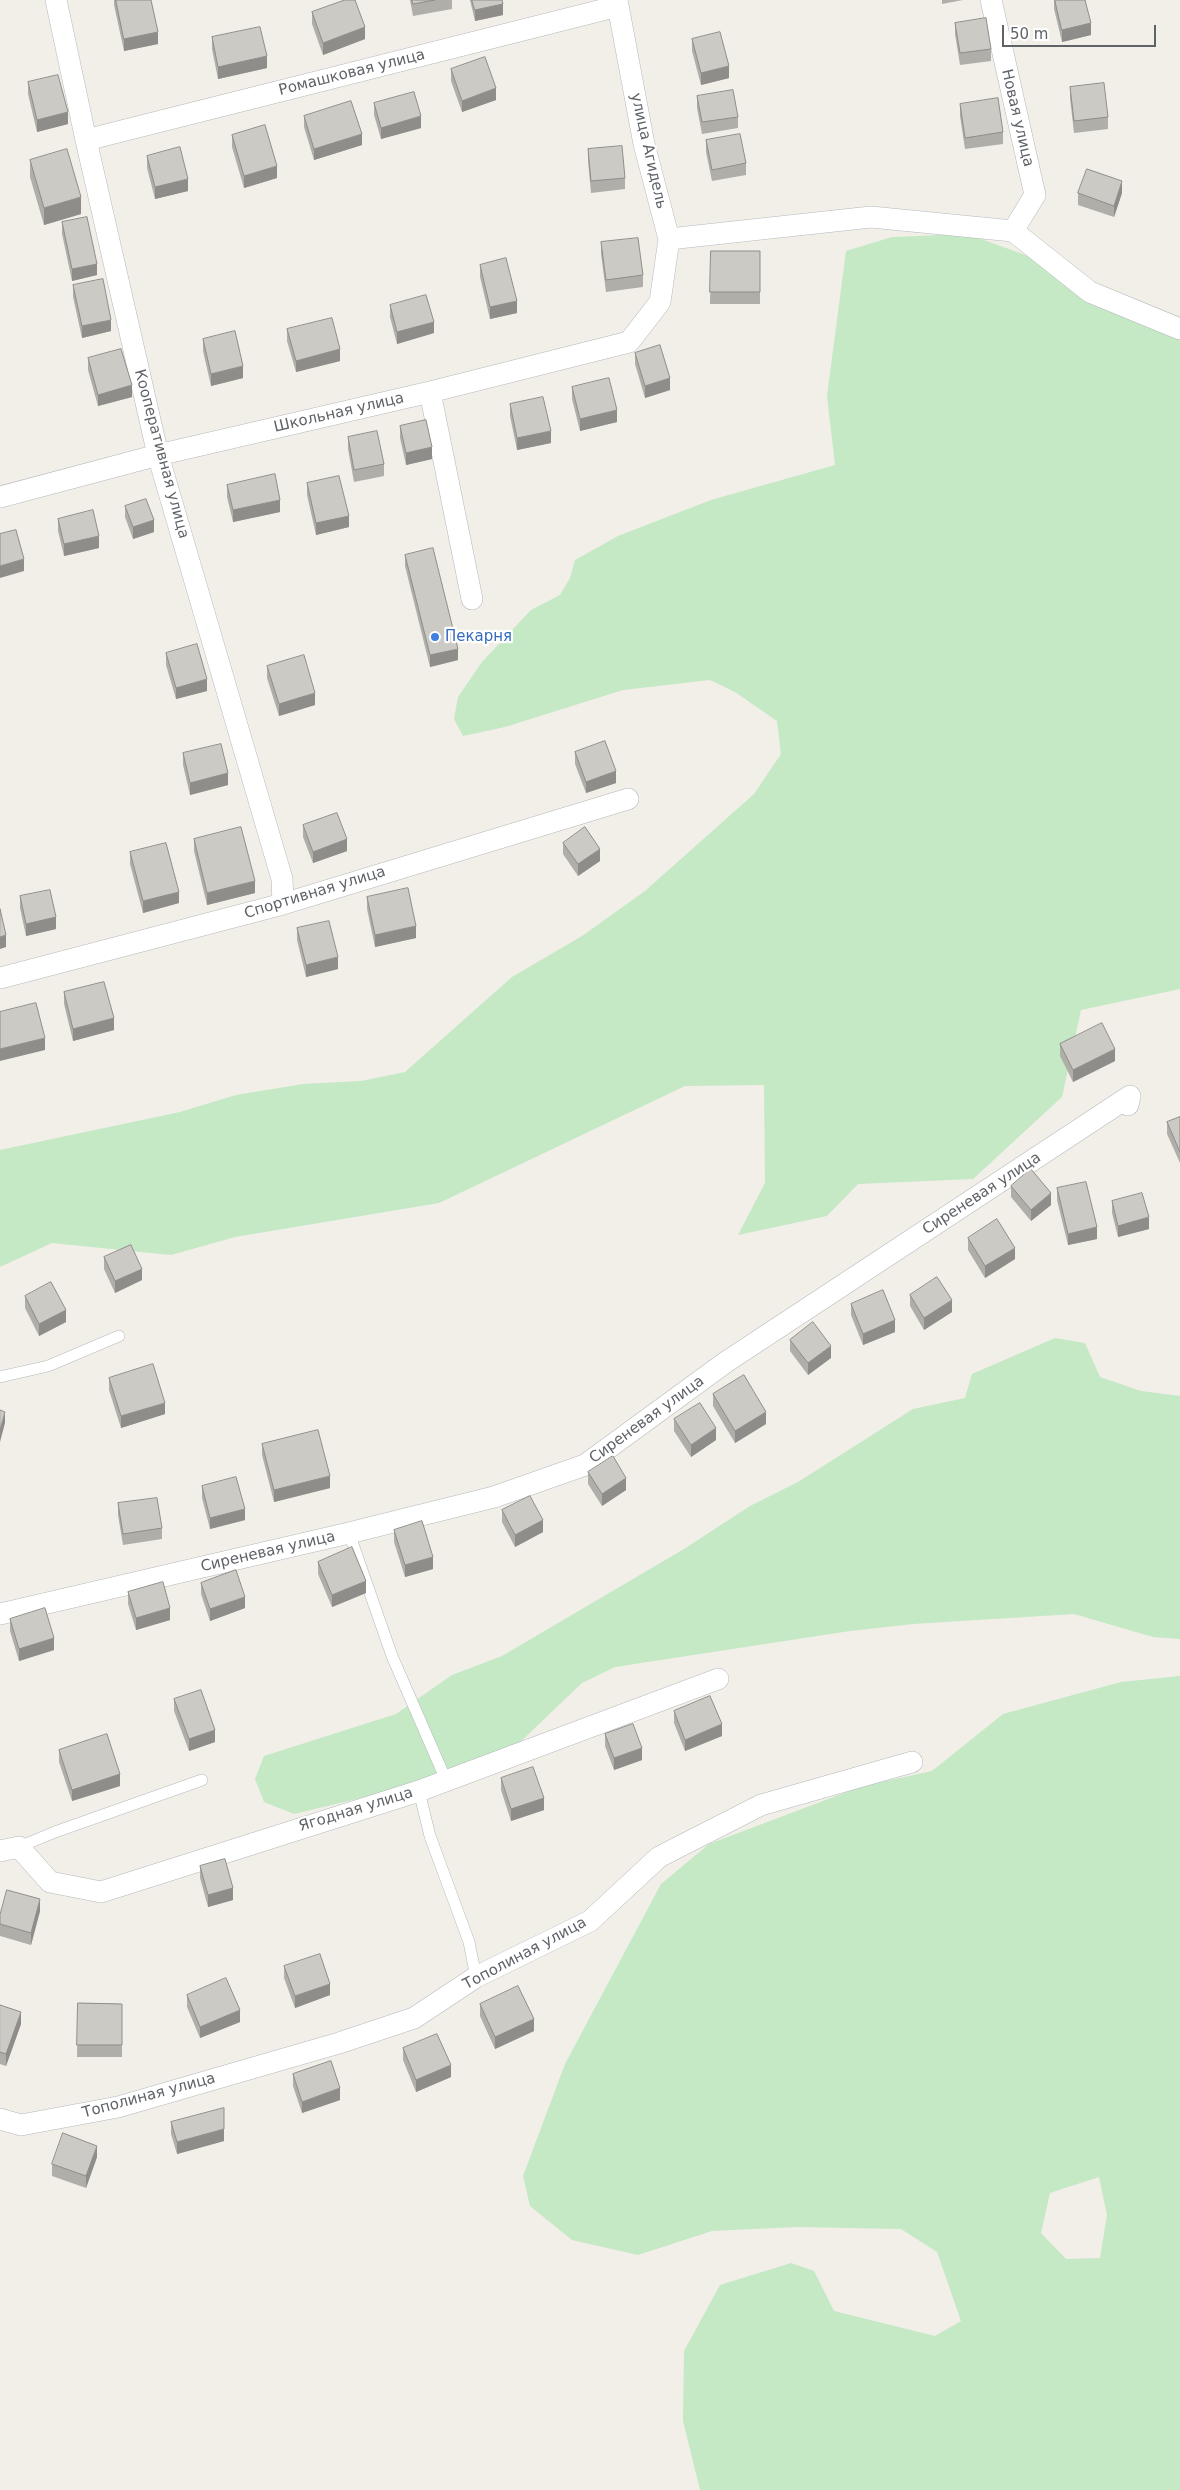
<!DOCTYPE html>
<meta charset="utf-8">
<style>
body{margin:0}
#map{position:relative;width:1180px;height:2490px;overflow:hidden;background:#f1efe8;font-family:"DejaVu Sans",sans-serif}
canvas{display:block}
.scale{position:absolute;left:1002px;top:25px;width:154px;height:22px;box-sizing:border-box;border:2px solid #5f6368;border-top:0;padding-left:6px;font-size:15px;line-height:18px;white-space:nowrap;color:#5f6368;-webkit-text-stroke:4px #fff;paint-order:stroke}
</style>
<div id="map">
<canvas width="1180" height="2490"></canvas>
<div class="scale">50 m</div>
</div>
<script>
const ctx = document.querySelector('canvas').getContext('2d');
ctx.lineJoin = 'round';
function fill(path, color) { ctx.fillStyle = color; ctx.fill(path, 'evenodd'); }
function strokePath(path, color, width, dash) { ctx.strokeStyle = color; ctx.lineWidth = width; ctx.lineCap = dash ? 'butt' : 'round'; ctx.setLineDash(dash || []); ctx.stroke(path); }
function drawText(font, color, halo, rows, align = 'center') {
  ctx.font = font + ' "DejaVu Sans",sans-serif'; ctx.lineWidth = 4.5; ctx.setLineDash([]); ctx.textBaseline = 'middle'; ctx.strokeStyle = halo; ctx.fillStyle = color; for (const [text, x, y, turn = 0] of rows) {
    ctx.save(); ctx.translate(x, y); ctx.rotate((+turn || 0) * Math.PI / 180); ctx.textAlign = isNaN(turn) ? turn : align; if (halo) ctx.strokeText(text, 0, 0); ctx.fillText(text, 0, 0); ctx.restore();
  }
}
const green = new Path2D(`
 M968,234L1025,255L1180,327V989L1081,1010L1062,1097L973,1179L858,1184L827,1216L738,1235L765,1183L764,1085L685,1086L439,1203L235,1237L171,1255L52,1243L0,1267V1150L180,1112L236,1095L303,1084L361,1081L405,1072L512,977L582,936L645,891L754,794L781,754L777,721L735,692L710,680L623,690L505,727L463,736L454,719L458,697L482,662L531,610L560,595L570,578L575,560L618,536L711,500L835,465L827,396L846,251L892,237Z
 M1055,1338L1085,1343L1100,1377L1141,1391L1180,1396V1639L1153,1637L1074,1614L913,1624L850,1631L615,1667L582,1683L518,1744L407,1787L294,1814L264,1802L255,1779L264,1756L396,1714L452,1675L502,1656L684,1549L750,1506L798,1482L913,1409L965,1398L972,1374Z
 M1180,1676V2490H700L683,2421L684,2351L720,2285L791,2263L814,2271L834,2311L935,2336L961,2321L937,2252L901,2229L797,2227L712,2231L638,2255L572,2240L530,2206L523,2176L565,2064L661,1884L709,1844L863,1786L932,1771L1003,1714L1121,1682ZM1099,2177L1107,2215L1100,2258L1066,2259L1041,2233L1050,2193Z`);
const lane = new Path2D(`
 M0,1377L48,1366L119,1336
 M349,1533L392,1656L446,1780
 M419,1791L430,1836L469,1942L476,1977
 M19,1847L55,1832L202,1780`);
const street = new Path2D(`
 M56,0L86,140L158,455L282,879L283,904
 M991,0L1035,195L1013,231
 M86,140L618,6
 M1013,231L1090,292L1180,329
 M669,239L871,217L1013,231
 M430,392L472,599
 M0,497L158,455L430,392L629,342L660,302L669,239L644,144L617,0
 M0,978L283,904L628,799
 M0,1614L349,1533L494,1497L585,1465L726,1362L1130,1096L1128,1105
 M0,1851L19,1847L50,1882L101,1892L419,1791L718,1679
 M0,2119L21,2125L118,2107L339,2043L414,2018L476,1977L590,1921L659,1857L761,1805L912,1762`);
const wall = new Path2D(`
 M114,0H151L158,44L124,51L114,5Z
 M410,0H452V9L413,16Z
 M470,0H502L503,15L475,21Z
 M942,0H963L942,4Z
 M1054,0H1085L1091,35L1062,42L1054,9Z
 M312,12L365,39L323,55L312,24Z
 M955,23L991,49V61L960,65L955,34Z
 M212,37L267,68L218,79L212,49Z
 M692,39L729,78L701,85L692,51Z
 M451,69L496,100L462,112L451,81Z
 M28,82L68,124L37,132L28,94Z
 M1070,87L1108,117V129L1074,133L1070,98Z
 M697,96L738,117V128L702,134L697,108Z
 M374,103L421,128L381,139L374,115Z
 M960,104L1003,132V144L965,149L960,116Z
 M304,116L362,145L314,160L304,127Z
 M232,135L277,178L244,188L232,147Z
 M706,140L746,163V175L712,181L706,152Z
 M588,149L625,178V189L591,193L588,161Z
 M147,156L188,191L155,199L147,168Z
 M30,160L81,214L44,225L30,177Z
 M1078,193H1122L1114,217L1078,205Z
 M62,222L97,275L72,281L62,234Z
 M601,242L643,275V287L606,292L601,254Z
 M711,251H760V304H710Z
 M480,265L517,313L490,319L480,277Z
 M73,285L111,331L82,338L73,297Z
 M390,305L434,333L397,344L390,317Z
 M287,329L340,361L296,372L287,341Z
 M203,339L243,378L211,386L203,351Z
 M635,353L670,390L645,398L635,364Z
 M88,358L132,397L98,406L88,370Z
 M572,387L617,422L580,431L572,399Z
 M510,404L551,443L517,450L510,416Z
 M400,426L432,459L406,465L400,438Z
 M348,437L384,464V476L354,482L348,449Z
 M307,483L349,527L316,535L307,495Z
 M227,485L280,512L233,522L227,497Z
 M125,506L154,532L133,539L125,517Z
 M58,519L99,548L64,556L58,531Z
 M405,555L458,660L430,667L405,566Z
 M166,653L207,691L176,699L166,665Z
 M267,666L315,705L279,716L267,678Z
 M575,752L616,783L586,793L575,764Z
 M183,753L228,785L190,795L183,765Z
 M303,825L347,851L313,863L303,837Z
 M194,839L255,893L207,905L194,851Z
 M563,843L600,861L578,876L563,854Z
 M130,852L179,903L143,913L130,864Z
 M20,896L56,929L26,936L20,908Z
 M367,897L416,938L375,947L367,909Z
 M297,928L338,969L306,977L297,940Z
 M64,992L114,1030L73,1041L64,1004Z
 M1060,1044L1115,1061L1073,1082L1060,1056Z
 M1180,1117V1163L1167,1134V1122Z
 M1011,1186L1051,1205L1031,1221L1011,1197Z
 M1057,1188L1097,1239L1068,1245L1057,1200Z
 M1112,1201L1149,1229L1118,1237L1112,1213Z
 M968,1238L1015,1259L985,1278L968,1250Z
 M104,1257L142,1280L115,1293L104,1269Z
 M910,1295L952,1312L924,1330L910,1306Z
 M25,1296L66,1322L39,1336L25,1308Z
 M851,1304L895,1332L863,1345L851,1315Z
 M790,1340L831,1358L808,1375L790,1351Z
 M109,1378L165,1414L121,1428L109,1390Z
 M713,1394L766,1424L735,1443L713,1406Z
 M674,1419L716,1440L691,1457L674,1431Z
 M262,1444L330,1488L274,1502L262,1455Z
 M588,1472L626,1490L602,1506L588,1484Z
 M202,1486L245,1520L210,1529L202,1498Z
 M118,1503L162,1528V1539L123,1545L118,1515Z
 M502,1510L543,1532L515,1547L502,1522Z
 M394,1530L433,1569L405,1577L394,1542Z
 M318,1562L366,1593L332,1607L318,1574Z
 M201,1583L245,1608L210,1621L201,1594Z
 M128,1592L170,1620L136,1630L128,1604Z
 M10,1619L54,1650L19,1661L10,1631Z
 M174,1699L215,1742L189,1751L174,1711Z
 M674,1711L722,1736L685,1751L674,1723Z
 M605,1734L642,1760L614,1770L605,1746Z
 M59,1750L120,1786L72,1801L59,1762Z
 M501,1778L544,1810L511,1821L501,1790Z
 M200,1866L233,1900L208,1907L200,1878Z
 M40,1911L31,1945L0,1936V1915Z
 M284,1966L330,1995L295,2008L284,1978Z
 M187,1995L240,2022L200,2038L187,2007Z
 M78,2003L122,2004V2057H77Z
 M480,2004L534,2031L495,2049L480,2016Z
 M0,2005L21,2024L6,2066L0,2064Z
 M403,2048L451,2077L416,2092L403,2060Z
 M293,2074L340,2100L302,2113L293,2086Z
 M171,2122L224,2141L177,2154L171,2134Z
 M97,2157L86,2188L52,2176V2164Z`);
const shadedWall = new Path2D(`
 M503,4V15L475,21V10Z
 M1091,23V35L1062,42V30Z
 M365,27V39L323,55V43Z
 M158,32V44L124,51V39Z
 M267,56V68L218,79V67Z
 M729,66V78L701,85V73Z
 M496,88V100L462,112V101Z
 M68,112V124L37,132V120Z
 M421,116V128L381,139V128Z
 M362,134V145L314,160V149Z
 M277,166V178L244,188V176Z
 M188,179V191L155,199V187Z
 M1122,181V193L1114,217V206Z
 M81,197V214L44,225V208Z
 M97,264V275L72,281V269Z
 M517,301V313L490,319V307Z
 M111,320V331L82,338V326Z
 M434,322V333L397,344V332Z
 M340,349V361L296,372V361Z
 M243,366V378L211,386V374Z
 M670,378V390L645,398V386Z
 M132,385V397L98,406V395Z
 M617,410V422L580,431V419Z
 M551,431V443L517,450V438Z
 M432,447V459L406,465V453Z
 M280,500V512L233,522V510Z
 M349,516V527L316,535V523Z
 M154,520V532L133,539V527Z
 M99,536V548L64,556V544Z
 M24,559V571L0,578V566Z
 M458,649V660L430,667V655Z
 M207,679V691L176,699V688Z
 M315,693V705L279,716V704Z
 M616,771V783L586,793V782Z
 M228,773V785L190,795V783Z
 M347,839V851L313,863V852Z
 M600,849V861L578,876V864Z
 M255,881V893L207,905V893Z
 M179,892V903L143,913V901Z
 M56,917V929L26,936V924Z
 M416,926V938L375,947V935Z
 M6,935V947L0,949V937Z
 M338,957V969L306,977V965Z
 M114,1018V1030L73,1041V1029Z
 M45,1038V1050L0,1061V1049Z
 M1115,1049V1061L1073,1082V1070Z
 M1051,1193V1205L1031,1221V1210Z
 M1149,1217V1229L1118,1237V1226Z
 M1097,1227V1239L1068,1245V1234Z
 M1015,1248V1259L985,1278V1266Z
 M142,1269V1280L115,1293V1281Z
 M952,1300V1312L924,1330V1318Z
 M66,1310V1322L39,1336V1324Z
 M895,1320V1332L863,1345V1334Z
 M831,1346V1358L808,1375V1363Z
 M165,1403V1414L121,1428V1416Z
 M5,1412V1423L0,1442V1430Z
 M766,1412V1424L735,1443V1431Z
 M716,1428V1440L691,1457V1445Z
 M330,1476V1488L274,1502V1490Z
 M626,1478V1490L602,1506V1494Z
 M245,1509V1520L210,1529V1518Z
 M543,1520V1532L515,1547V1535Z
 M433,1557V1569L405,1577V1565Z
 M366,1581V1593L332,1607V1595Z
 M245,1597V1608L210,1621V1609Z
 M170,1608V1620L136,1630V1618Z
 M54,1638V1650L19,1661V1649Z
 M722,1724V1736L685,1751V1740Z
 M215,1730V1742L189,1751V1739Z
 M642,1748V1760L614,1770V1758Z
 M120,1774V1786L72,1801V1790Z
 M544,1798V1810L511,1821V1809Z
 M233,1888V1900L208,1907V1895Z
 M40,1899V1911L31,1945V1933Z
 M330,1984V1995L295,2008V1996Z
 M240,2010V2022L200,2038V2027Z
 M21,2012V2024L6,2066V2054Z
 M534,2019V2031L495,2049V2037Z
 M451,2065V2077L416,2092V2080Z
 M340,2088V2100L302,2113V2102Z
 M224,2129V2141L177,2154V2142Z
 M97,2146V2157L86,2188V2176Z`);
const building = new Path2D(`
 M116,0H151L158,32L124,39Z
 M345,0H355L365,27L323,43L312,12Z
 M412,0H435L413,4Z
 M472,0H502L503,4L475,10Z
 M1055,0H1085L1091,23L1062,30Z
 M986,18L991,49L960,53L955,23Z
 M260,27L267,56L218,67L212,37Z
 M720,32L729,66L701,73L692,39Z
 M485,57L496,88L462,101L451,69Z
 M58,75L68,112L37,120L28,82Z
 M1104,83L1108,117L1074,121L1070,87Z
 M733,90L738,117L702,122L697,96Z
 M414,92L421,116L381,128L374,103Z
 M998,98L1003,132L965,138L960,104Z
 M351,101L362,134L314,149L304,116Z
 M265,125L277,166L244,176L232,135Z
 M740,134L746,163L712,170L706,140Z
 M622,146L625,178L591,181L588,149Z
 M180,147L188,179L155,187L147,156Z
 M67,149L81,197L44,208L30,160Z
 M1087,169L1122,181L1114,206L1078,193Z
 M87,217L97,264L72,269L62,222Z
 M638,238L643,275L606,280L601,242Z
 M711,251H760V292H710Z
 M506,258L517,301L490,307L480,265Z
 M103,279L111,320L82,326L73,285Z
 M426,295L434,322L397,332L390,305Z
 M332,318L340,349L296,361L287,329Z
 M235,331L243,366L211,374L203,339Z
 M660,345L670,378L645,386L635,353Z
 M121,349L132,385L98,395L88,358Z
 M609,378L617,410L580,419L572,387Z
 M543,397L551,431L517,438L510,404Z
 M426,420L432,447L406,453L400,426Z
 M377,431L384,464L354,470L348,437Z
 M275,474L280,500L233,510L227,485Z
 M339,476L349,516L316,523L307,483Z
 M146,499L154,520L133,527L125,506Z
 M93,510L99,536L64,544L58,519Z
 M16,530L24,559L0,566V534Z
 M433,548L458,649L430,655L405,555Z
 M197,644L207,679L176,688L166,653Z
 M304,655L315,693L279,704L267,666Z
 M605,741L616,771L586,782L575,752Z
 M221,744L228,773L190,783L183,753Z
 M337,813L347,839L313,852L303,825Z
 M241,827L255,881L207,893L194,839Z
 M585,827L600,849L578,864L563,843Z
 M166,843L179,892L143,901L130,852Z
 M408,888L416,926L375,935L367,897Z
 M50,890L56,917L26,924L20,896Z
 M0,909L6,935L0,937Z
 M329,921L338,957L306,965L297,928Z
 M104,982L114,1018L73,1029L64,992Z
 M36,1003L45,1038L0,1049V1012Z
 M1102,1023L1115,1049L1073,1070L1060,1044Z
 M1180,1117V1152L1167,1122Z
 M1031,1169L1051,1193L1031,1210L1011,1186Z
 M1086,1182L1097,1227L1068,1234L1057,1188Z
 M1142,1193L1149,1217L1118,1226L1112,1201Z
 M997,1219L1015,1248L985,1266L968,1238Z
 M131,1245L142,1269L115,1281L104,1257Z
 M937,1277L952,1300L924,1318L910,1295Z
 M51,1282L66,1310L39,1324L25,1296Z
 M883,1290L895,1320L863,1334L851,1304Z
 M813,1322L831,1346L808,1363L790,1340Z
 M153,1364L165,1403L121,1416L109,1378Z
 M744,1375L766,1412L735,1431L713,1394Z
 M700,1403L716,1428L691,1445L674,1419Z
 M0,1410L5,1412L0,1430Z
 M318,1430L330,1476L274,1490L262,1444Z
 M613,1456L626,1478L602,1494L588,1472Z
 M236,1477L245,1509L210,1518L202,1486Z
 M530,1496L543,1520L515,1535L502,1510Z
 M157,1498L162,1528L123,1534L118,1503Z
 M422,1521L433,1557L405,1565L394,1530Z
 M352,1547L366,1581L332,1595L318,1562Z
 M236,1570L245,1597L210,1609L201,1583Z
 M163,1582L170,1608L136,1618L128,1592Z
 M45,1608L54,1638L19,1649L10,1619Z
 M201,1690L215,1730L189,1739L174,1699Z
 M710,1696L722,1724L685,1740L674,1711Z
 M633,1724L642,1748L614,1758L605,1734Z
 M107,1734L120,1774L72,1790L59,1750Z
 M533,1767L544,1798L511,1809L501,1778Z
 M225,1859L233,1888L208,1895L200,1866Z
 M7,1890L40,1899L31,1933L0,1924V1915Z
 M320,1954L330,1984L295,1996L284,1966Z
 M226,1978L240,2010L200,2027L187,1995Z
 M518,1986L534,2019L495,2037L480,2004Z
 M78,2003L122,2004V2045H77Z
 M0,2005L21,2012L6,2054L0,2052Z
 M437,2034L451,2065L416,2080L403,2048Z
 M331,2061L340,2088L302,2102L293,2074Z
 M224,2108V2129L177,2142L171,2122Z
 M63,2133L97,2146L86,2176L52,2164Z`);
const markers = [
 [435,637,5,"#3f7fe0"]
];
const streetNames = [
 ["Ромашковая улица",352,73,-14],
 ["Новая улица",1017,118,77],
 ["улица Агидель",648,151,77],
 ["Школьная улица",339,413,-13],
 ["Кооперативная улица",161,454,75],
 ["Спортивная улица",315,893,-17],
 ["Сиреневая улица",982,1194,-33],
 ["Сиреневая улица",647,1420,-36],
 ["Сиреневая улица",268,1552,-13],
 ["Ягодная улица",356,1810,-17],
 ["Тополиная улица",525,1954,-28],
 ["Тополиная улица",149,2096,-15]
];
const shopNames = [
 ["Пекарня",445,637]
];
fill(green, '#c5e8c5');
strokePath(lane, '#b5b8bc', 12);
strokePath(street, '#b5b8bc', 22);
strokePath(lane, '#fff', 11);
strokePath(street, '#fff', 21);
fill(wall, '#afaea9');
fill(shadedWall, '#8f8d8a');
fill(building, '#cccac5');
strokePath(building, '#8f8d8a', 1);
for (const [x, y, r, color] of markers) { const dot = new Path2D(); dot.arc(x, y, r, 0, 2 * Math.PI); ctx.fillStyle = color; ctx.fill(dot); strokePath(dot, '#fff', 2); }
drawText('15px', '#5f6368', '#fff', streetNames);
drawText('15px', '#366cbe', '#fff', shopNames, 'left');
</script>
